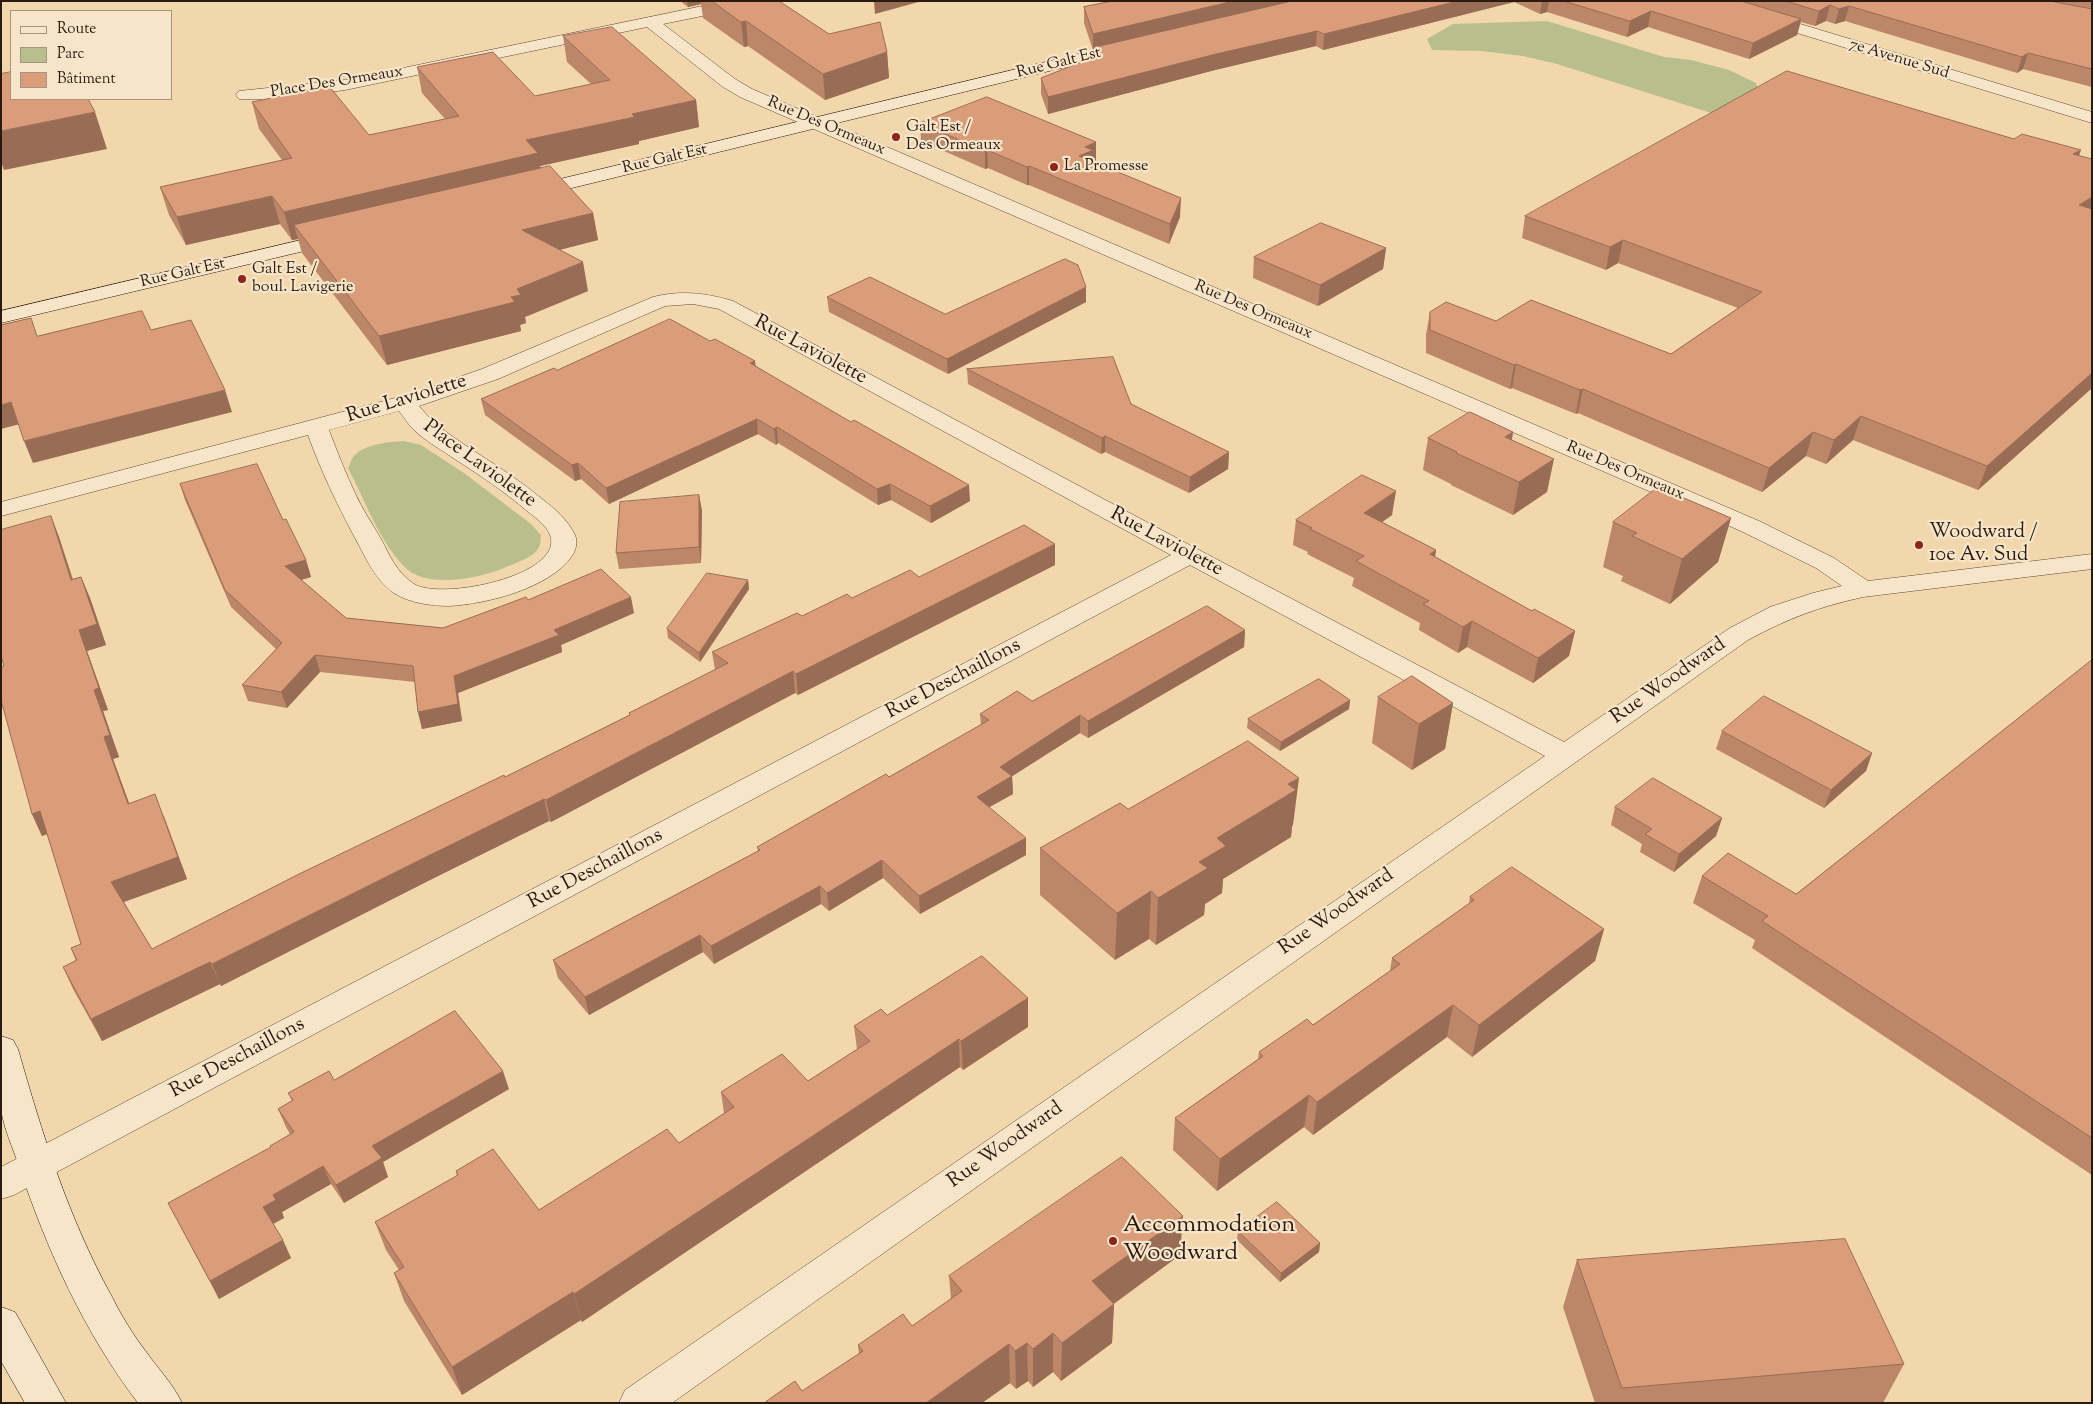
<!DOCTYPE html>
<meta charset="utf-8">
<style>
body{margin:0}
#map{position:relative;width:2093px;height:1404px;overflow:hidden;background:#f2d7ac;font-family:"Sorts Mill Goudy",serif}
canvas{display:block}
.frame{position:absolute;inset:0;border:2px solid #2b1a10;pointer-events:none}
.legend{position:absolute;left:10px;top:10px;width:162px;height:90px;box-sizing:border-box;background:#f7e5c9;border:1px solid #a5947f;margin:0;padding:6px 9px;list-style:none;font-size:15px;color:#2b1a10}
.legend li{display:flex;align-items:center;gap:10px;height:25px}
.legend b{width:25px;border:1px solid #a5947f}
</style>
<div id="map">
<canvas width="2093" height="1404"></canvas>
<div class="frame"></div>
<ul class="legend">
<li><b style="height:6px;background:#f7e5c9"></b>Route</li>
<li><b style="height:14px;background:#b8bf8c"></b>Parc</li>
<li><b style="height:14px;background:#db9c7a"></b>Bâtiment</li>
</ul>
</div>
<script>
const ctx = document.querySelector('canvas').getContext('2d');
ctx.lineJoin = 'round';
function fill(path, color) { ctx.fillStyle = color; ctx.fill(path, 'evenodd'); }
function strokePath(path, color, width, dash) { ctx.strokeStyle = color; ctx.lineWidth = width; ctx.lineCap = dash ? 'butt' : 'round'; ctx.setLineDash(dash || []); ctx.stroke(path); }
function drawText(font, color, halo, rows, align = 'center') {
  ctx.font = font + ' "Sorts Mill Goudy",serif'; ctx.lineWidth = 4.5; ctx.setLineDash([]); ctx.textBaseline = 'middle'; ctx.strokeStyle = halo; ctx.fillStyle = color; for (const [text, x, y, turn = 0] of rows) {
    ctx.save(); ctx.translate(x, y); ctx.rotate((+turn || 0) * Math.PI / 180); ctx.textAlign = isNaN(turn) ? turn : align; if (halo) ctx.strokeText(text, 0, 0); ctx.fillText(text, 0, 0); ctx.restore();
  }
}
const green = new Path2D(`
 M1547,21L1664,57L1691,60L1729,70L1756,83L1762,101L1730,119L1557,64L1523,56L1481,51L1432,50L1427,39L1453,24Z
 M403,441L421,445L464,473L531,524L541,535C540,538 541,544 539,547C534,558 514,563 504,568C480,578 430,588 408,570C381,546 365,500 348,468C350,465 351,460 353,457C364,444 388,442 403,441Z`);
const street = new Path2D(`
 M727,1H759L756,4L751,6L663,24L735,79L752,89L1759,521L1834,558L1868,581L2092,554V569L1863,597C1818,607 1789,618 1748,640L672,1403H619L625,1390L1545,756L1190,565L14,1195L1,1199V1167L1171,555L719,309L693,304L665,306L498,379L419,406C435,426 456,439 477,453C499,467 522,482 542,499C554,508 568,520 575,535C578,542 576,550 572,556C550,588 487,604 449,606C432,606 409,603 394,593C375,580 366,558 355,538C337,504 321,471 308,435L1,516V502L414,393L482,369L653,297C681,290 706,293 733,301L1199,550L1564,742L1730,628L1770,607L1813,593L1842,586L1816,568L1741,531L740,97L723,87L647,27L345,90L276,99H239L236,95L239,91L345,80ZM399,411C404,417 408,424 413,429C425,441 442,450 456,460C481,476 505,492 527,511C535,517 547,526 550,535C565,575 442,601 414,584C397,573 390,556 381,539C372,523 362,509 355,493C345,472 337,451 329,430Z
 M1699,1H1724L2092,112V123L1702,4Z`);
const secondary = new Path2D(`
 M1133,41L1139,43L1141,46L1139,49L531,198L524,196L522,192L524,188L531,186Z
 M335,232L342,234L345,238L342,242L1,323V311Z
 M1,1036L13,1040L18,1049C42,1133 68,1217 111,1295C121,1315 133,1335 147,1353C159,1370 173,1384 182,1403H138C84,1332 47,1250 19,1166C13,1148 3,1127 1,1108C0,1085 1,1060 1,1036Z
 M1,1307L15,1312L66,1403H25L1,1361Z`);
const wall = new Path2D(`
 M680,1H779L829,34L887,52L889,78L825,100L748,46L744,47L703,18L701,4L688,7Z
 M1113,1H2092V87L2023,69L2017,73L1845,21L1835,24L1826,21L1815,26L1801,22L1797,35L1749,59L1648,27L1627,37L1547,12L1540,14L1514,2L1323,50L1316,46L1215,70L1048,114L1041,94V78L1097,56V49L1093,50L1084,23V7Z
 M563,36L696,100L699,127L639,141V144L540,166L541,168L593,213L598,240L559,250L588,291L525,317L526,323L520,325L521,331L387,365L302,253L298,239L292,240L280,224L186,245L169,215L160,187L282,160L259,129L252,102L369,135L445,119L422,93L417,67L535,96L591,84L567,62Z
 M920,123L1096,142V161L1093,162L1180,217L1169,244L1029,185H1027L988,168L985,169L921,141Z
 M2014,139L2079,156L2092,388L1978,490L1853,440L1826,464L1806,456L1762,492L1578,413L1576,414L1512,388L1510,389L1426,353V335L1430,312L1496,321L1671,354L1738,308L1618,263L1606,270L1522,238L1525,216Z
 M1386,248L1383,269L1318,306L1253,278L1254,257Z
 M1086,287V302L948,374L829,312L827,297L945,314Z
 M756,366L970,501L931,523L891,500L878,505L778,443L776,445L758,434L609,504L581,479L575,481L485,415L481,399L557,370Z
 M967,369L1131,404L1229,452L1228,469L1189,493L1105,452L1101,454L968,384Z
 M1513,432L1512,440L1547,492L1513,515L1451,485V484L1423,470L1428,438Z
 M180,484L283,520L306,560L311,577L301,580L346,618L443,628L528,600L634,613L561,645L562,652L458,693L462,721L422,729L418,712L415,682L320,672L287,708L248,701L242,685L276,649L231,607L185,500Z
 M699,495L702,511L701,563L619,569L616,553Z
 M1392,515L1382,522L1436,550L1435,557L1532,611L1575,631L1569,656L1533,683L1467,647L1458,653L1419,630L1420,623L1352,586L1354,578L1307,554L1308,552L1293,545L1296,520Z
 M51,516L59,537L73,579L81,577L90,598L106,645L87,651L108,710L103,711L119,757L113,759L129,803L164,816L187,879L124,902L152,949L505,777L629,715V713L715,670L712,652L802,616L852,598L919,577L1055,544V565L798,695L795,693L551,822L549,821L430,880L221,986L220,984L102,1041L73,989L63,967L76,961L71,948L81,944L47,834L42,836L32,814L4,666Z
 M1731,518L1718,562L1670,604L1621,581L1623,576L1603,567L1613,522Z
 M748,580L749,589L700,662L668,638L667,629Z
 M1245,630L1244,647L1088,738L1080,733L1012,776L1013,794L989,807L1026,855L920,914L883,878L829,911L821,904L714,964L703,952L589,1015L558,978L553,960L758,851L757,847L889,777L981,725L980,714L1032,701Z
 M2092,660V1175L1752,948L1755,940L1693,903L1702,876L1796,894Z
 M1378,697L1453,703L1445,749L1412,770L1372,743Z
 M1350,700L1349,709L1280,751L1247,728L1248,719Z
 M1722,731L1872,753L1866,771L1824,808L1716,749Z
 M1615,807L1722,818L1716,836L1674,872L1640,852L1642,844L1611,825Z
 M1128,809L1293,825L1292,826L1291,837L1223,879L1222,893L1205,904L1204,915L1156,945L1149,939L1115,960L1040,895V848Z
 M1470,897L1604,929L1595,961L1472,1057L1447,1037L1313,1135L1304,1127L1217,1191L1173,1150L1175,1118L1258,1059L1259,1052L1313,1025L1390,971L1392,958L1469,904Z
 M1028,998V1027L963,1070L960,1067L582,1322L581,1320L462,1395L404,1301L394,1273L399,1270L386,1250L375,1222L457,1176L456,1171L539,1210L679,1143L724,1113L721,1092L808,1081L857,1049L854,1026L887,1015Z
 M334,1080L509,1089L383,1162L388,1177L344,1203L331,1184L282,1212L284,1218L273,1224L291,1258L219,1299L168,1203L271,1148L290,1134L286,1127L278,1109L292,1101L288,1093Z
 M1238,1231L1320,1243L1319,1252L1280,1282L1237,1240Z
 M1180,1255L1114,1304L1112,1343L1061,1381L1053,1372L1033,1387L1028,1381L1016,1389L1010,1383L982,1403H764L802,1391L859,1354L858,1345L912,1326L951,1299L949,1276Z
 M1577,1260L1904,1364L1883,1403H1595L1563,1307Z`);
const shadedWall = new Path2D(`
 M687,1H701V4L688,7Z
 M874,1H922L875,14Z
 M1234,1H1298L1097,47V49L1093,50V34Z
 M1458,1H1514V2L1323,50L1324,34Z
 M1542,1H1549L1547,12L1540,14Z
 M1830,5L1826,21L1815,26L1819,11Z
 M1849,6L1845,21L1835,24L1839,9Z
 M1651,11L1648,27L1627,37L1630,21Z
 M1801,19L1797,35L1749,59L1753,43Z
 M746,21L748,46L744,47L741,22Z
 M1317,31L1316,46L1215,70L1048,114V97L1216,54Z
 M887,52L889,78L825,100L823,74Z
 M2028,53L2023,69L2017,73L2022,57Z
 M696,100L699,127L639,141V144L540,166L543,180L294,225L298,239L292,240L284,212L526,140L632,114Z
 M95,112L107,149L4,170L1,162V131Z
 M1096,142V161L1093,162L1079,156L1085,147Z
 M987,150L988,168L985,169V151Z
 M2081,150L2073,172V154Z
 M1029,166V185H1027V167Z
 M272,196L280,224L186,245L177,217Z
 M2092,197V214L2079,205Z
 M1181,198L1180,217L1169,244L1170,224Z
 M593,213L598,240L528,258L522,230Z
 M1623,240L1618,263L1606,270L1610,247Z
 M1386,248L1383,269L1318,306L1320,285Z
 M583,262L588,291L525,317L526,323L520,325L521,331L387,365L379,336L511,297L517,289Z
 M1086,287V302L948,374L947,359Z
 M755,361L757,377L750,363Z
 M1516,364L1512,388L1510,389L1514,365Z
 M2092,373V388L1978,490L1987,466Z
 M1583,389L1578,413L1576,414L1580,390Z
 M225,390L232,412L33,463L24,441Z
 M11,402L20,424L1,429V405Z
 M1861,416L1853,440L1826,464L1834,440Z
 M757,419L758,434L609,504L606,488Z
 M777,427L778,443L776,445L774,429Z
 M1513,432L1507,464L1505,437Z
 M1813,432L1806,456L1762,492L1769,468Z
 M1105,436V452L1101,454L1102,438Z
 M1229,452L1228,469L1189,493L1190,477Z
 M1554,459L1547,492L1513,515L1519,482Z
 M578,463L581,479L575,481L572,465Z
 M890,484L891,500L878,505L877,489Z
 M969,485L970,501L931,523L930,506Z
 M1396,491L1392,515L1361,537L1364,513Z
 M699,495L702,511L701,563L699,547Z
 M51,516L59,537L79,601L71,580Z
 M1731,518L1718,562L1670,604L1682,559Z
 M1055,544V565L798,695L796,674Z
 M1436,550L1432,575L1430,554Z
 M306,560L311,577L291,583L285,566Z
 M81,577L90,598L106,645L87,651L108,710L103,711L119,757L113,759L137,825L128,804L104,737L94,690L79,630Z
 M748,580L749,589L700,662L699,653Z
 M631,597L634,613L561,645L562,652L458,693L462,721L422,729L418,712L454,676L554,630Z
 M1472,621L1467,647L1458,653L1463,627Z
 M1245,630L1244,647L1088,738V721Z
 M1575,631L1569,656L1533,683L1538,658Z
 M315,655L320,672L287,708L281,692Z
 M793,671L795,693L551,822L546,800Z
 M1350,700L1349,709L1280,751L1281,742Z
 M1453,703L1445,749L1412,770L1419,724Z
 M1080,715V733L1011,777L1012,776L1013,794L977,814V797L1000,767Z
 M1872,753L1866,771L1824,808L1831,790Z
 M1299,778L1293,825L1292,826L1291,837L1223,879L1222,893L1205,904L1204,915L1156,945L1158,898L1199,862L1217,838L1288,784Z
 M155,794L187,879L121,903L111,882Z
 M544,799L549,821L430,880L221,986L212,964L424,858Z
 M40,811L50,833L42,836L32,814Z
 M1722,818L1716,836L1674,872L1679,854Z
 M1026,838V855L920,914L919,896Z
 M882,860L883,878L829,911L827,893Z
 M820,886L821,904L714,964L711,946Z
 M1151,891L1149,939L1115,960L1117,913Z
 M1604,929L1595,961L1472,1057L1479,1025Z
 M700,935L703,952L589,1015L585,997Z
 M210,962L220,984L102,1041L91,1019Z
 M1028,998V1027L963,1070L961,1041Z
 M1453,1005L1447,1037L1313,1135L1317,1102Z
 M959,1039L960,1067L582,1322L574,1294Z
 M503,1071L509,1089L383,1162L388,1177L344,1203L336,1185L372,1146Z
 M1309,1095L1304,1127L1217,1191L1220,1159Z
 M323,1166L331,1184L282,1212L284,1218L271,1225L263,1207L273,1195Z
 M1183,1216L1180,1255L1091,1320L1092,1281Z
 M283,1240L291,1258L219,1299L210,1281Z
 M1320,1243L1319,1252L1280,1282L1281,1273Z
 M573,1292L581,1320L462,1395L452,1367Z
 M1114,1304L1112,1343L1061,1381L1062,1343Z
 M1053,1333V1372L1033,1387V1349Z
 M1027,1343L1028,1381L1016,1389L1015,1351Z
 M1009,1344L1010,1383L982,1403H926Z`);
const building = new Path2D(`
 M712,1H779L829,34L880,22L887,52L823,74L746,21L741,22Z
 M1113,1H1234L1093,34L1084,7Z
 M1292,1H1458L1324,34L1317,31L1216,54L1048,97L1041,78L1099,55L1097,47Z
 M1564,1H1741L1801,19L1753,43L1651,11L1630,21Z
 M1786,1H2050L2092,9V69L2028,53L2022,57L1849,6L1839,9L1830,5L1819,11Z
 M612,27L696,100L632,114L635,117L526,140L538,153L284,212L272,196L177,217L160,187L292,158L252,102L329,86L369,135L459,116L417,67L493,52L535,96L610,80L563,36Z
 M1787,71L2014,139L2022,134L2081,150L2073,154L2092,159V197L2079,205L2092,209V373L1987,466L1861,416L1834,440L1813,432L1769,468L1583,389L1580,390L1516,364L1514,365L1430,330V312L1446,302L1496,321L1531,300L1671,354L1762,292L1623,240L1610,247L1525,216Z
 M11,72V99H88L95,112L1,131V74Z
 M987,97L1096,142L1085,147L1093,150L1079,156L1181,198L1170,224L1029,166L1027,167L987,150L985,151L920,123Z
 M550,166L593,213L522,230L583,262L517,289L521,295L511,297L515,302L379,336L294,225Z
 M1321,223L1386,248L1320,285L1254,257Z
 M1065,259L1078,265L1086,287L947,359L827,297L870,277L945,314Z
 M142,311L151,330L191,320L225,390L24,441L11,402L1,405V325L31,318L37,336Z
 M670,319L710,341L715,339L755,361L750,363L851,422L854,420L969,485L930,506L890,484L877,489L777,427L774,429L757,419L606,488L578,463L572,465L481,399L554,368L557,370Z
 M1113,357L1131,404L1229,452L1190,477L1105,436L1102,438L967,369Z
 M1470,412L1513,432L1505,437L1554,459L1519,482L1456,453L1457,452L1428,438Z
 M257,464L283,520L286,519L306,560L285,566L346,618L443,628L526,597L528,600L601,569L631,597L554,630L559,635L454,676L458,704L418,712L413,666L315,655L281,692L242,685L282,643L225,590L180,484Z
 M1362,475L1396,491L1364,513L1436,550L1430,554L1532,611L1534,609L1575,631L1538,658L1472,621L1463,627L1423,604L1429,601L1356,561L1364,556L1310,529L1312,528L1296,520Z
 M1658,487L1731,518L1682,559L1632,536L1637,533L1613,522Z
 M699,495V547L616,553L620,502Z
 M51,516L71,580L81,577L97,624L79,630L99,688L94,690L110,735L104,737L128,804L155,794L178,857L111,882L152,949L297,875L504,775L505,777L630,715L629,713L728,663L712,652L797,613L802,616L847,594L852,598L910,570L919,577L1024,525L1055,544L796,674L793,671L546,800L544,799L424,858L212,964L210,962L91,1019L63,967L77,960L71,948L81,944L40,811L32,814L1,700V667L4,666L1,656V530Z
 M707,573L748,580L699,653L667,629Z
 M1207,606L1245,630L1088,721L1080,715L1000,767L1012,776L977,797L1026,838L919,896L882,860L827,893L820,886L711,946L700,935L585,997L553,960L760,850L757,847L886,774L889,777L989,720L980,714L1017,691L1032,701Z
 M2092,660V1138L1762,921L1768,916L1702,876L1728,853L1796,894Z
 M1412,676L1453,703L1419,724L1378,697Z
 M1319,679L1350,700L1281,742L1248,719Z
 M1764,696L1872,753L1831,790L1722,731Z
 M1248,741L1299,778L1288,784L1296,790L1217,838L1226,846L1199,862L1208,868L1158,898L1151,891L1117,913L1040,848L1120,803L1128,809Z
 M1653,778L1722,818L1679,854L1645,834L1652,829L1615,807Z
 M1512,867L1604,929L1479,1025L1453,1005L1317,1102L1309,1095L1220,1159L1175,1118L1263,1056L1259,1052L1307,1019L1313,1025L1400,964L1392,958L1474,900L1470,897Z
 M982,956L1028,998L961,1041L959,1039L574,1294L573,1292L452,1367L394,1273L404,1267L375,1222L458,1175L456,1171L493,1149L539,1210L667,1129L679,1143L734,1107L721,1092L782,1054L808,1081L870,1041L854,1026L881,1009L887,1015Z
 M455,1011L503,1071L372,1146L382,1158L336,1185L323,1166L273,1195L276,1200L263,1207L283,1240L210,1281L168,1203L271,1147L270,1146L294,1132L278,1109L293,1100L288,1093L329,1071L334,1080Z
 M1122,1157L1183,1216L1092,1281L1114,1304L1062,1343L1053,1333L1033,1349L1027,1343L1015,1351L1009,1344L926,1403H764L795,1381L802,1391L863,1351L858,1345L903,1314L912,1326L962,1291L949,1276Z
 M1277,1202L1320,1243L1281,1273L1238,1231Z
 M1845,1239L1904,1364L1622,1388L1577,1260Z`);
const markers = [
 [896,137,5,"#8f2418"],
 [1054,167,5,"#8f2418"],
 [242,279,5,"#8f2418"],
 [1919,545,5,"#8f2418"],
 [1113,1241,5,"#8f2418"]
];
const farStreetnames = [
 ["7e Avenue Sud",1899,60,17],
 ["Rue Galt Est",1059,64,-14],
 ["Place Des Ormeaux",337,83,-9],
 ["Rue Des Ormeaux",826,127,23],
 ["Rue Galt Est",665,160,-13],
 ["Rue Galt Est",183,274,-13],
 ["Rue Des Ormeaux",1253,311,23],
 ["Rue Des Ormeaux",1625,472,23]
];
const farPoinames = [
 ["Galt Est /",906,128],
 ["Des Ormeaux",906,146],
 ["La Promesse",1064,167],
 ["Galt Est /",252,270],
 ["boul. Lavigerie",252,288]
];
const streetNames = [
 ["Rue Laviolette",810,351,28],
 ["Rue Laviolette",407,400,-17],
 ["Place Laviolette",479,465,36],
 ["Rue Laviolette",1166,543,28],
 ["Rue Deschaillons",954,680,-28],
 ["Rue Woodward",1669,682,-35],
 ["Rue Deschaillons",596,870,-28],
 ["Rue Woodward",1337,913,-35],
 ["Rue Deschaillons",238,1059,-28],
 ["Rue Woodward",1006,1146,-35]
];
const poiNames = [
 ["Woodward /",1929,534],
 ["10e Av. Sud",1929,557]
];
const nearPoinames = [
 ["Accommodation",1123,1227],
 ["Woodward",1123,1255]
];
fill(green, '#b8bf8c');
strokePath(street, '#5d4937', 1);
strokePath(secondary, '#2b1a10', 1);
fill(street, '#f7e5c9');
fill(secondary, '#f7e5c9');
fill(wall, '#bc8669');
fill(shadedWall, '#996d55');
fill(building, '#db9c7a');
strokePath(building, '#996d55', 1);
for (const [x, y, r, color] of markers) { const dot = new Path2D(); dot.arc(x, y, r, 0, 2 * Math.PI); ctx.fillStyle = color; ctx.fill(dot); strokePath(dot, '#f7e5c9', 2); }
drawText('16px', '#2b1a10', '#f7e5c9', farStreetnames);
drawText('16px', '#2b1a10', '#f7e5c9', farPoinames, 'left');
drawText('20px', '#2b1a10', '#f7e5c9', streetNames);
drawText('20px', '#2b1a10', '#f7e5c9', poiNames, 'left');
drawText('24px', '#2b1a10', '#f7e5c9', nearPoinames, 'left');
</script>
